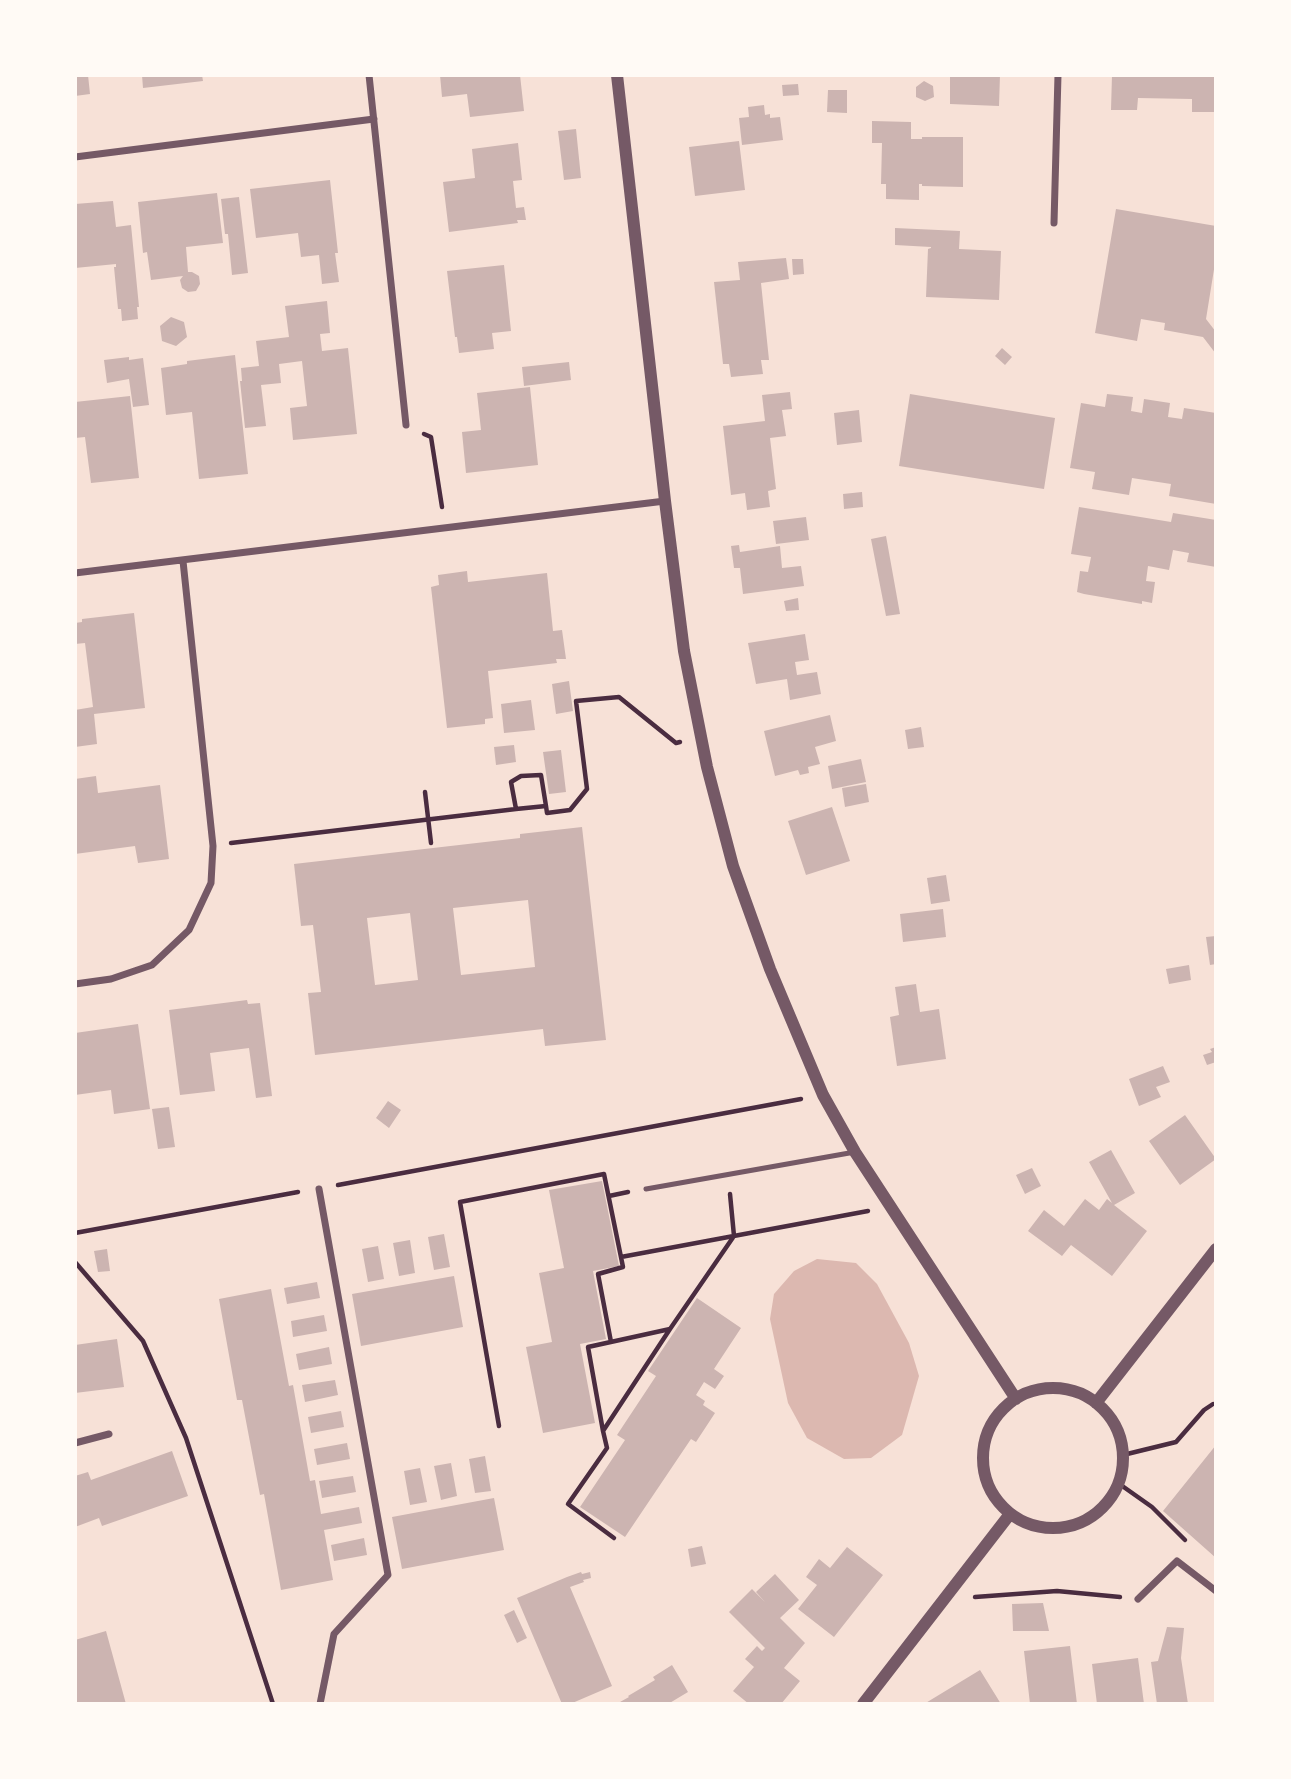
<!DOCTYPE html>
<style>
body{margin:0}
#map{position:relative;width:1291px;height:1779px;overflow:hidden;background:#f7e1d7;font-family:Karla,sans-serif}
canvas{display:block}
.frame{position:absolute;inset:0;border:77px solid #fffaf5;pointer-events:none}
</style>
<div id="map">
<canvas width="1291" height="1779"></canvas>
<div class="frame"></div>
</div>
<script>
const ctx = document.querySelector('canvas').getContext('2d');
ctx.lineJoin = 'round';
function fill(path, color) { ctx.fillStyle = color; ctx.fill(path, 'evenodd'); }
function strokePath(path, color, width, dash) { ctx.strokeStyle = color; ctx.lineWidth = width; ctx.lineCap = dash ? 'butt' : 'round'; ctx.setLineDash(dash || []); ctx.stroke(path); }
const water = new Path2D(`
 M817,1259L856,1263L877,1284L909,1343L919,1376L902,1435L871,1458L844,1459L807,1438L788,1403L770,1319L774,1294L794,1271Z`);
const building = new Path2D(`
 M75,75H88L90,94L75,96Z
 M142,75H202L203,81L143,88Z
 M440,75H520L524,111L470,117L467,94L442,97Z
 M950,75H1000L999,106L950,104Z
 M1112,75H1216V112H1192V99L1138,98L1137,110H1111Z
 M924,81L933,86L934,97L925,101L916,97V87Z
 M798,84L799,95L783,96L782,85Z
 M828,90H847V113L827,112Z
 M764,105L765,115L770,114V118L780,117L783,140L742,145L739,118L749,117L748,107Z
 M872,121L911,122V139H922V137H963V187L922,186V184H919V200L886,199V184H881L882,143H872Z
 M576,129L581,178L564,180L558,131Z
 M739,141L745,190L695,196L689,147Z
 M518,143L522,180L513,181L516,208L524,207L526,220H517L518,223L449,232L443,182L475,178L472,149Z
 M330,180L338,253H335L339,282L322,284L319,255L301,257L298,233L256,238L250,189Z
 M217,193L223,243L186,247L188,272H192L199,276L200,284L196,291L188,292L182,288L180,280L183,276L151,280L147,252L143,253L138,202Z
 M239,197L248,273L232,275L228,234H225L221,199Z
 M113,201L116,227L131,225L139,307H137L138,319L122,321L121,309H118L114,267H116V264L75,268V204Z
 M1116,209L1216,226V257L1206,319L1216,332V354L1203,337L1164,330L1165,323L1141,319L1137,341L1095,333Z
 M895,228L960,231L959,249L1001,251L999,300L926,297L928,249L931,248V247L895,245Z
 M786,258L789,279L761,283L769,360H761L763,374L731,377L729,364H723L714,282L740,280L738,262Z
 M792,259H803L804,274L793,275Z
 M504,265L511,331L492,333L494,349L459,353L457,337H455L447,271Z
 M327,301L330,333L320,334L322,351L348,348L357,434L293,440L290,408L307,406L302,361L279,364L281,383L261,385L266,426L245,428L240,381H242L241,368L259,366L256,341L289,337L285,306Z
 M171,317L184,322L187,337L176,346L162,341L160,326Z
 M1002,348L1012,357L1005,365L995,356Z
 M235,355L248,474L199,479L192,412L166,415L161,368L187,364V361Z
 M129,357V360L143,358L149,405L133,407L129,379L107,383L104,360Z
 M569,362L571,380L524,386L522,367Z
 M530,387L538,465L466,473L462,432L481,430L477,393Z
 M790,392L792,409L782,410L786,436L770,438L776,489L768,491L770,507L747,510L745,493L731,495L723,426L765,421L762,395Z
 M910,394L1055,418L1044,489L899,466Z
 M1107,394L1133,397L1131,411L1142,413L1144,399L1170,403L1168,417L1182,419L1184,408L1216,413V504L1169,496L1171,484L1132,478L1129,495L1092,489L1095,472L1070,468L1081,403L1105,407Z
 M130,396L139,478L91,483L85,437L75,438V402Z
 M859,410L862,442L837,445L834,413Z
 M862,492L863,507L844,509L843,494Z
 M1079,507L1171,522L1173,513L1216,520V567L1187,562L1189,553L1173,550L1169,570L1148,566L1146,581L1155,582L1152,603L1142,601V604L1084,594L1077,592L1080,571L1088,572L1091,557L1071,554Z
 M806,517L809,540L776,544L773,521Z
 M886,536L900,614L886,616L871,539Z
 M739,545L740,552L780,546L782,568L801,566L804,586L743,594L740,568H734L731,546Z
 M467,571L468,582L547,573L553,631L562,630L566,659H556L557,663L488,671L493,718L485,719V724L447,728L431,587L439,585L438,575Z
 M798,598L799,610L786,611L784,601Z
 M134,613L145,708L94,714L97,744L75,747V710L93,707L85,643L75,644V623L82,622V619Z
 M805,634L809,660L795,662L797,675L817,672L821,694L790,700L787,679L756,684L748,643Z
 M569,681L573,711L556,714L552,684Z
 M531,700L535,730L504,733L501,704Z
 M830,715L836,741L815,747L820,764L808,767L809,773L800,775L798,770L775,776L764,731Z
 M921,727L924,747L908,749L905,730Z
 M514,745L516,762L496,765L494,747Z
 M561,750L566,792L549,794L543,752Z
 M861,759L866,782L832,789L828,766Z
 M96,776L98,793L160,785L169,859L138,863L135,846L75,854V779Z
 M866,784L869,802L845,807L842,788Z
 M832,807L850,861L806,875L788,821Z
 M582,827L606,1040L545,1046L543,1029L315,1055L308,993L321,992L313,925L301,926L294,864L520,838V834ZM528,900L535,967L461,975L453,908ZM410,913L418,980L375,985L367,918Z
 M946,875L950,901L931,904L927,878Z
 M943,909L946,937L903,942L900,914Z
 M1216,936V964L1210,965L1206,937Z
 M1189,965L1191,980L1169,984L1166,969Z
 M916,984L920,1012L939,1009L946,1059L897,1066L890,1017L899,1015L895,987Z
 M247,1000L248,1004L260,1003L272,1096L256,1098L249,1048L210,1053L215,1091L180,1095L169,1010Z
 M138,1024L150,1109L114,1114L111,1090L75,1095V1033Z
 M1216,1047V1062L1207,1065L1203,1055L1212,1052L1210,1049Z
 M1163,1066L1170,1082L1156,1087L1161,1097L1139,1106L1129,1079Z
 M388,1101L401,1110L389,1128L376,1118Z
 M169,1107L175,1147L158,1149L152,1109Z
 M1185,1115L1216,1159L1180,1185L1149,1141Z
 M1111,1150L1135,1193L1114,1205L1147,1231L1112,1276L1071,1245L1062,1256L1028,1231L1044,1210L1064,1226L1085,1199L1099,1210L1107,1199L1112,1203L1089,1162Z
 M1032,1168L1041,1186L1025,1194L1016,1175Z
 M602,1181L619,1266L593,1271L606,1339L580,1344L595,1423L543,1433L526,1347L552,1342L539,1273L564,1268L549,1190Z
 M444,1234L450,1267L434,1270L428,1237Z
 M410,1240L415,1273L399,1276L393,1243Z
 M378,1246L384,1279L368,1282L362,1249Z
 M107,1249L110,1271L98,1272L94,1251Z
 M454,1276L463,1327L361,1346L352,1294Z
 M317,1282L320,1298L287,1304L284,1288Z
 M271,1289L289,1386L293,1385L310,1481L315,1480L321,1514L359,1507L362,1523L324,1530L333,1580L281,1590L264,1494L260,1495L242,1400H237L219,1299Z
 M697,1298L741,1328L714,1369L724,1376L715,1389L704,1382L696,1395L705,1401L703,1405L715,1413L696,1442L691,1439L625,1537L580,1507L625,1440L617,1435L656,1376L648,1371Z
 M324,1315L327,1331L293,1337L291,1321Z
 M117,1339L124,1387L75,1393V1345Z
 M329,1347L332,1364L299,1370L296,1354Z
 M335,1380L338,1395L305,1402L302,1385Z
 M341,1411L344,1427L311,1433L308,1417Z
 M347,1443L350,1459L317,1465L314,1449Z
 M1216,1445V1558L1163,1511Z
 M172,1451L188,1496L102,1526L99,1518L75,1527V1476L88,1472L91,1480Z
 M485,1456L491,1491L475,1493L469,1459Z
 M451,1463L457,1496L441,1500L434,1466Z
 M420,1468L427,1502L410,1505L404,1471Z
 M353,1476L356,1492L322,1498L319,1481Z
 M494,1498L504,1550L402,1569L392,1517Z
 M364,1538L367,1555L334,1561L331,1545Z
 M702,1546L706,1564L691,1567L688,1549Z
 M847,1547L883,1575L834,1637L798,1609L817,1585L806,1577L819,1559L830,1568Z
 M581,1572L582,1574L590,1572L591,1578L583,1580L584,1582L570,1587L612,1686L570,1704H562L517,1598L567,1577Z
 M775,1574L799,1600L780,1618L805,1643L784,1668L800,1681L781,1704H749L733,1691L754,1667L745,1659L757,1646L762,1651L765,1648L729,1612L752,1589L765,1602L756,1592Z
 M1043,1603L1049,1631H1013L1012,1604Z
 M514,1610L527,1638L517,1643L504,1615Z
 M1167,1627L1184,1628L1181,1658L1188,1704H1157L1151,1662L1158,1661Z
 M106,1631L126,1704H75V1640Z
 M1070,1646L1077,1704H1030L1024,1651Z
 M1138,1658L1144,1704H1097L1092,1664Z
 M672,1665L688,1692L668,1704H621L620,1702L629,1697L628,1696L655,1680L653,1677Z
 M980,1670L1001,1704H924Z`);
const path = new Path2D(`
 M424,434L431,437L442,507
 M425,792L431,843
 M546,806L541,775L521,776L511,782L516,809L546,806L547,813L570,810L587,789L576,701L619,697L676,743L680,742
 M231,843L516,809
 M338,1185L801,1099
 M609,1196L628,1192
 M75,1233L298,1192
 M621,1257L868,1211
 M75,1262L143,1341L186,1438L273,1704
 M499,1426L460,1202L604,1174L623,1267L598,1274L611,1342
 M603,1431L588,1347L670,1329L734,1236L730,1194
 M1123,1455L1176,1442L1204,1410L1213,1404
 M1118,1483L1152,1507L1185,1540
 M614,1538L568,1504L607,1448L603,1431L670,1329
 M975,1597L1057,1591L1120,1597`);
const service = new Path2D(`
 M646,1189L855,1152`);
const minor = new Path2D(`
 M369,75L406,425
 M75,157L374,119
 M1054,223L1058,75
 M75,573L665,501
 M75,984L111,979L152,965L189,930L211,883L213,846L183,561
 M319,1189L388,1575L334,1634L320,1704
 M75,1443L109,1434
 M1138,1599L1177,1561L1216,1591`);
const tertiary = new Path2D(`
 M617,75L665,501L684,651L707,767L733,866L770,969L823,1095L855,1152L1016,1399
 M983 1458a70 70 0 1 1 140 0a70 70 0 1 1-140 0Z
 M1096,1403L1216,1249
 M863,1704L1010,1514`);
fill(water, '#dcb8b0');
fill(building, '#ccb4b1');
strokePath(path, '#4a2c40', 4.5);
strokePath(service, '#755966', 5);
strokePath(minor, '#755966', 7);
strokePath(tertiary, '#755966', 12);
</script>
